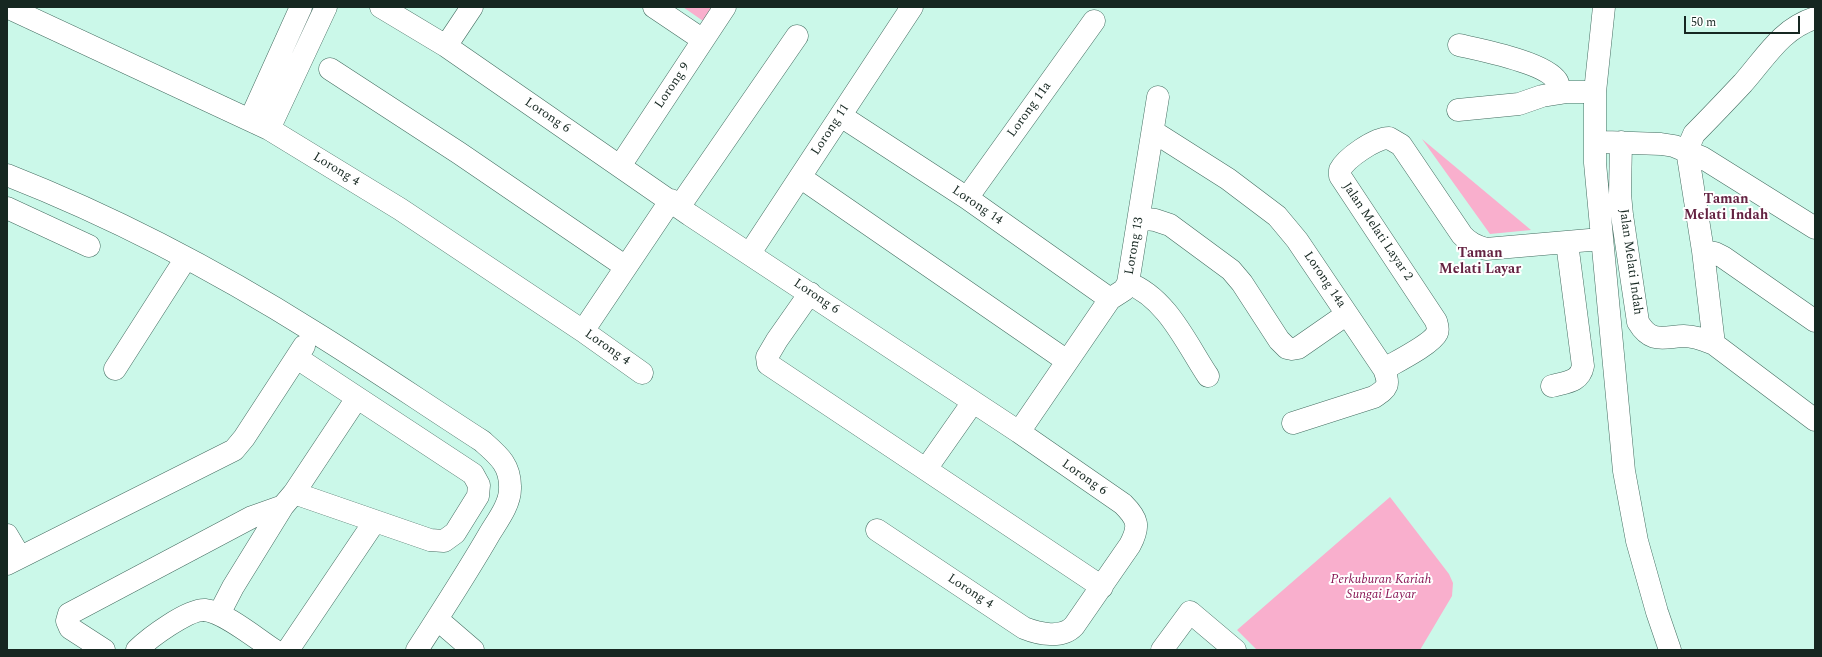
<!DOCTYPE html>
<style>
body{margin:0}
#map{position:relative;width:1822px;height:657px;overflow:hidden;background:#cbf8e9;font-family:Spectral,serif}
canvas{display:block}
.frame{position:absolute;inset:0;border:8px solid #162721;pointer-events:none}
.scale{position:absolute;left:1684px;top:16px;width:116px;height:18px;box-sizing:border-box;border:2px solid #162721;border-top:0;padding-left:5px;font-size:12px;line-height:14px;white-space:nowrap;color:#162721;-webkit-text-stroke:3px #fff;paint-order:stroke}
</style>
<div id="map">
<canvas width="1822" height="657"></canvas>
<div class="frame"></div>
<div class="scale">50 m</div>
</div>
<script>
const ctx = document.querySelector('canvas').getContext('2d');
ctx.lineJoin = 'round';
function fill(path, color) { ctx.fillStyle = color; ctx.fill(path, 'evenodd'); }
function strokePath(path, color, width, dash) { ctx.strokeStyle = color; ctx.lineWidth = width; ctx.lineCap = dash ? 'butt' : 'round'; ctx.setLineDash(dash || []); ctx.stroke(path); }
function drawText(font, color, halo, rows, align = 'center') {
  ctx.font = font + ' Spectral,serif'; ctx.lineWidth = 4; ctx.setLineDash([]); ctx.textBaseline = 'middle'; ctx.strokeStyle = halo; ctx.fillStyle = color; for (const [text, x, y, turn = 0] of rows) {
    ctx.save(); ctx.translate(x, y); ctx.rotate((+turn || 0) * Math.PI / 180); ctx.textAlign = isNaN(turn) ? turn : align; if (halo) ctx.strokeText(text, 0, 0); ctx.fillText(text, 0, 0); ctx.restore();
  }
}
const green = new Path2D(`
 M683,7H716L706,23Z
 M1422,139L1531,230L1490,234Z
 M1390,497L1449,574L1453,583L1452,596L1420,650H1257L1237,630Z`);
const minor = new Path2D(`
 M7,7L269,129L400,209L583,331L642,373
 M381,7L446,46L690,215L1019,432L1123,504C1138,519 1140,526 1130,545L1074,626C1062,639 1039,634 1024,628L877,530
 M654,7L703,40
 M1604,7L1595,92V163L1624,471L1637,541L1657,612L1670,650
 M1459,45C1480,50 1545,62 1557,81C1559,84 1559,89 1560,93
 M446,46L472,7
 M330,69L459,153L626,267
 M1458,110L1519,104L1542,96L1567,92H1595
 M841,116L967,198L1110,299
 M250,120L301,7
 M269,129L326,7
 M1154,132L1228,179L1277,216L1297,240L1384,369C1390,385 1388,388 1374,397L1293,423
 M1605,142L1661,144L1674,146L1703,158L1815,228
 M1621,142L1620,194L1622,215L1638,322C1651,344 1663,337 1684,336C1695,336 1704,340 1714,344L1815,420
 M620,166L725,7
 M7,175C114,217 217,271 314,332C371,367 426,405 482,441C498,455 511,465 510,489C510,504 498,520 490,533C467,573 442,611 417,650
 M800,177L1067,361
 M967,198L1094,21
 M679,207L797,36
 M7,208L89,246
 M1139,218L1155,220L1170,225L1231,270L1242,283L1279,340L1287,348L1292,349L1298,348L1347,314
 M1703,251L1715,253L1723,257L1815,321
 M750,253L912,7
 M1128,283C1167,298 1186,343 1208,376
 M810,293L777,340L767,357L768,364L1102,587
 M583,331L671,200
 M1714,344L1703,251L1687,150L1694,134C1711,117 1727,100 1743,83C1766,57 1781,29 1815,18
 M115,369L186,258
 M1384,369C1396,362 1432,344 1437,333C1439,329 1437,325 1436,321L1340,176V170C1346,158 1375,138 1389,138L1401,145L1462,235C1469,243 1476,246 1486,249L1601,239
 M1552,386C1567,382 1580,382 1583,366L1567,243
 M1019,432L1110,299L1124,290L1128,283L1158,97
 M926,469L973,402
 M294,493L430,540L444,541L455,533L478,496L479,485L473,474L297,358
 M7,535L20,557
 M7,564L234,450L244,438L304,346
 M219,614L233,587L283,506L294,493L357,398
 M437,619L473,650
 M104,650L70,628L67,621L69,614L252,517L283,506
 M137,650C149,638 188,609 205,610C224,612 257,639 274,650
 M288,650L375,521
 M1162,650L1190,612L1235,650`);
const streetNames = [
 ["Lorong 9",673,86,-56],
 ["Lorong 11a",1030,110,-54],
 ["Lorong 6",547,116,34],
 ["Lorong 11",831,130,-57],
 ["Lorong 4",336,170,31],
 ["Lorong 14",977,206,34],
 ["Jalan Melati Layar 2",1377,232,56],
 ["Lorong 13",1135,246,-80],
 ["Jalan Melati Indah",1630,262,82],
 ["Lorong 14a",1324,280,56],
 ["Lorong 6",816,297,34],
 ["Lorong 4",607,348,35],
 ["Lorong 6",1084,478,35],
 ["Lorong 4",970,592,33]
];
const parkNames = [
 ["Perkuburan Kariah",1381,580],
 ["Sungai Layar",1381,595]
];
const neighbourhoodNames = [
 ["Taman",1726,200],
 ["Melati Indah",1726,216],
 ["Taman",1480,254],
 ["Melati Layar",1480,270]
];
fill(green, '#f9afcd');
strokePath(minor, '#446c60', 23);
strokePath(minor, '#fff', 22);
drawText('13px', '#162721', '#fff', streetNames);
drawText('italic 13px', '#8a1956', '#fff', parkNames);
drawText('bold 14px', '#642342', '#fff', neighbourhoodNames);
</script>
